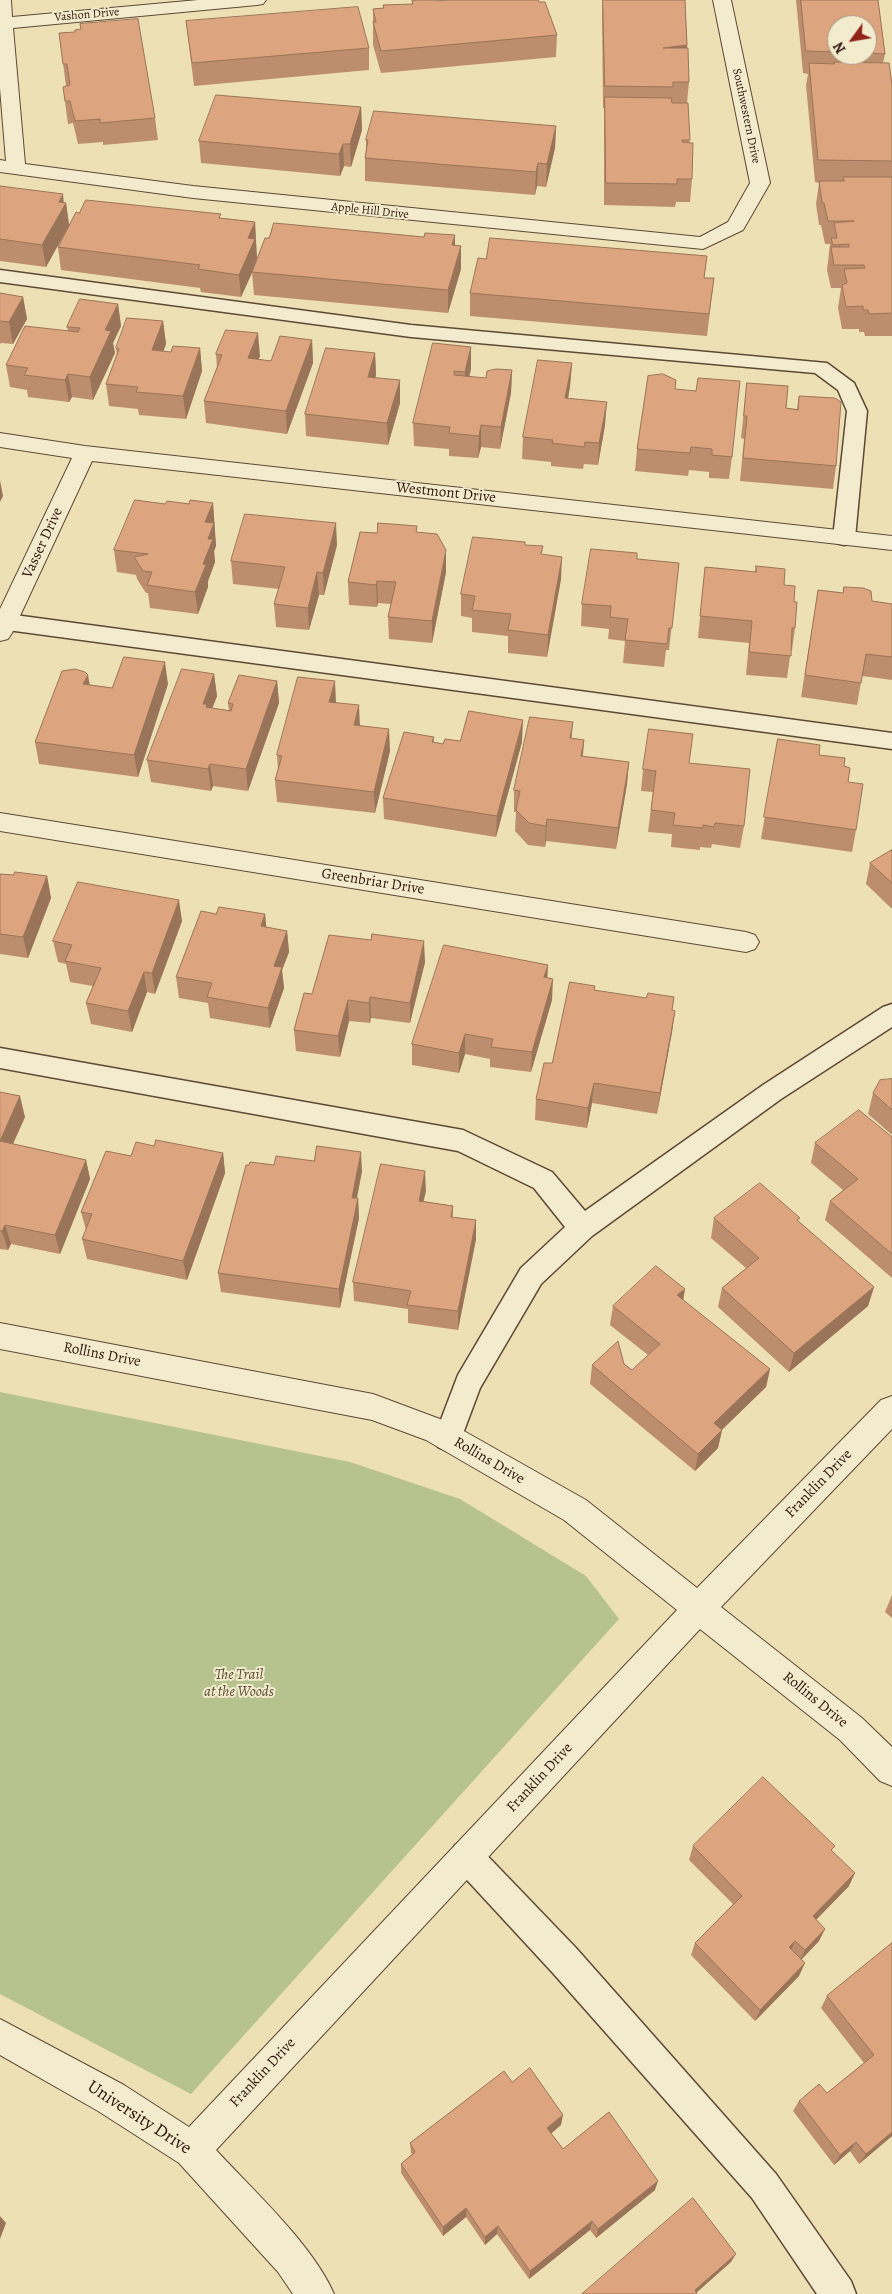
<!DOCTYPE html>
<style>
body{margin:0}
#map{position:relative;width:892px;height:2294px;overflow:hidden;background:#ede0b4;font-family:Alegreya,serif}
canvas{display:block}
.north{position:absolute;left:827px;top:15px;width:50px;height:50px;box-sizing:border-box;background:#f3ebce;border:1px solid #a49680;border-radius:50%;rotate:238deg;font-size:14px;font-weight:700;line-height:20px;text-align:center;color:#2d170b}
.north::after{content:'';display:block;margin:auto;width:18px;height:22px;background:#8f2418;clip-path:polygon(50% 0,100% 100%,50% 72%,0 100%)}
</style>
<div id="map">
<canvas width="892" height="2294"></canvas>
<div class="north">N</div>
</div>
<script>
const ctx = document.querySelector('canvas').getContext('2d');
ctx.lineJoin = 'round';
function fill(path, color) { ctx.fillStyle = color; ctx.fill(path, 'evenodd'); }
function strokePath(path, color, width, dash) { ctx.strokeStyle = color; ctx.lineWidth = width; ctx.lineCap = dash ? 'butt' : 'round'; ctx.setLineDash(dash || []); ctx.stroke(path); }
function drawText(font, color, halo, rows, align = 'center') {
  ctx.font = font + ' Alegreya,serif'; ctx.lineWidth = 4; ctx.setLineDash([]); ctx.textBaseline = 'middle'; ctx.strokeStyle = halo; ctx.fillStyle = color; for (const [text, x, y, turn = 0] of rows) {
    ctx.save(); ctx.translate(x, y); ctx.rotate((+turn || 0) * Math.PI / 180); ctx.textAlign = isNaN(turn) ? turn : align; if (halo) ctx.strokeText(text, 0, 0); ctx.fillText(text, 0, 0); ctx.restore();
  }
}
const green = new Path2D(`
 M0,1392L350,1462L460,1499L586,1576L619,1619L191,2094L0,1994Z`);
const service = new Path2D(`
 M0,270L411,325L827,363L854,383L867,411L855,538L852,543L844,545L836,543L833,538L847,411L838,390L815,373L411,337L0,282Z
 M0,613L892,733V749L0,629Z
 M892,1004V1027L781,1099L592,1236L541,1284L480,1388L458,1447L448,1451L438,1447L434,1438L458,1375L521,1268L565,1227L534,1188L458,1151L0,1068V1048L463,1130L552,1172L585,1211L763,1085L883,1007Z
 M466,1840L477,1845L576,1948L776,2174L851,2281L856,2294H817L752,2198L552,1972L455,1867L450,1856L455,1845Z`);
const minor = new Path2D(`
 M0,0H11L12,17L198,0H266L263,4L257,5L13,28L25,164L193,186L700,237L728,222L750,183L713,0H731L770,183L743,230L703,249L193,198L0,172V160L6,161L0,88Z
 M0,433L85,446L892,536V550L92,461L12,633L8,639L0,641V609L72,458L0,447Z
 M0,813L746,932L755,935L759,942L755,949L746,952L0,831Z
 M0,1323L373,1394L448,1422L586,1500L697,1588L881,1400L892,1396V1429L721,1607L862,1718L892,1747V1786L880,1781L840,1740L700,1629L216,2150C253,2190 313,2245 334,2294H293L278,2272L179,2163L98,2111L0,2055V2019L124,2085L189,2127L677,1610L564,1520L426,1440L372,1420L0,1349Z`);
const wall = new Path2D(`
 M603,0H685L689,82L687,103L692,179L690,202H676L675,207L604,205V108H603L602,12Z
 M796,0H878L885,54L883,63L892,84V336H865L864,332H859V329H842L838,308L841,288H831L827,270L830,244H825L821,225H819L816,204L819,183L815,182L806,85L808,74L803,73ZM837,25H867V55H837Z
 M412,1H437L557,35L556,57L381,73L373,45V9L383,8V5L413,4Z
 M186,21L369,48V70L194,86Z
 M59,33L155,118L158,140L103,145V142L78,144L73,123L68,124L63,87L66,86Z
 M361,107L362,130L351,167L344,166L340,176L201,163L199,141Z
 M556,126L555,148L546,187L537,186L535,195L365,181V158L366,150V140Z
 M0,186L66,203L69,225L221,218L255,222L257,260L455,246L461,269L448,313L254,295L252,272L254,269L241,297L201,292L200,288L61,270L58,247L65,233L46,267L0,261Z
 M707,256L704,278H714L707,336L470,316V293L486,259Z
 M0,293L23,297L27,319L13,344L1,343L0,344Z
 M118,304L121,326L113,343L115,353L93,400L72,397L69,402L28,397L27,390L10,387L6,365L68,331L67,327Z
 M163,321L166,344L163,352H171L200,348L202,371L186,419L139,415L138,409L109,406L106,384L117,355L116,348Z
 M312,340L313,363L287,434L206,423L204,401L217,368L216,354L260,356L258,359L271,361Z
 M471,347V369L469,377L486,378L512,370L511,393L500,449L481,447L478,458L449,456V449L414,446L413,423Z
 M375,353L376,375L375,378L400,403L388,445L306,436L305,414Z
 M572,363L570,386L568,399L605,425L598,465L584,464L583,469L551,466V462L522,459L523,437Z
 M747,383L786,408L797,409L799,396L836,466L833,489L740,481L744,439L741,438Z
 M675,389L732,457L729,479L709,478V472L689,470L688,476L635,471L637,449Z
 M213,503L216,546L214,551L215,562L208,581V587L198,614L150,608L148,593H146L137,579L136,575L117,572L114,550L165,504Z
 M417,532L446,572L432,643L389,639L388,617L391,604L378,603L377,607L349,605L348,582L377,533Z
 M525,542V545L542,555L561,579L547,657L508,653V636L472,632V618L461,616V594Z
 M337,545L324,595H319L309,630L276,627L274,604L279,589L233,584L231,561Z
 M637,559L679,563L669,650H666L664,667L623,663L625,641L608,639L609,629L581,626L582,604Z
 M756,566L784,585L794,602L795,628L792,650H791L787,678L746,675L749,643L698,638L705,567L755,572Z
 M818,590L843,593L872,601L892,604V680L862,676L857,705L801,697Z
 M214,674L217,696L212,708L229,711L228,703L277,681L279,703L248,791L213,786L211,791L151,782L147,760Z
 M168,684L138,777L39,764L35,742L90,685L112,688Z
 M336,702L360,725L390,751L375,813L277,802L275,780L278,771L277,755Z
 M434,737V742L443,744L460,741L522,742L496,837L384,819L383,798Z
 M572,739L584,740L583,757L629,762L627,784L616,849L546,841L545,847L528,845L515,831L516,812H514V790Z
 M778,739L819,755L844,766L848,782L856,830L852,852L761,839Z
 M689,763L744,826L740,848L712,844L711,848L700,847V850L671,847L672,834L648,832L653,792L641,791L643,769Z
 M892,850V908H891L866,884L870,863Z
 M0,874L13,875L47,876L51,898L28,958L0,954Z
 M216,914H265L266,927L287,931L289,952L282,970L284,988L270,1028L210,1018L208,1003L179,998L176,977Z
 M182,921L155,994L147,992L132,1032L91,1024L86,1003L93,986L70,982L66,964L58,962L53,941Z
 M425,962L410,1023L371,1018L370,1023L349,1021L340,1057L296,1051L294,1030L312,994Z
 M547,978L552,1000L531,1072L490,1067V1059L465,1054L459,1073L412,1065V1044Z
 M595,990L675,1011L672,1032L657,1114L592,1103L587,1128L535,1120L536,1099L552,1063Z
 M892,1079V1135L868,1114L873,1093Z
 M0,1092L25,1117L13,1144L86,1160L90,1179L60,1254L11,1244L8,1250L0,1249Z
 M892,1137V1278L825,1220L830,1201L843,1190L811,1163L815,1143Z
 M154,1146L223,1153L225,1173L187,1280L87,1259L82,1239L86,1230L81,1212L131,1156Z
 M274,1165L362,1171L357,1198H358L359,1218L340,1308L221,1292L218,1273Z
 M426,1191L423,1201L453,1206V1217L476,1239L458,1330L408,1323V1309L354,1301L353,1282Z
 M714,1218L799,1222L874,1287L868,1306L789,1372L718,1307L722,1288L746,1268L711,1238Z
 M683,1300L770,1369L766,1387L722,1430L718,1448L695,1471L590,1384L592,1365L624,1364L632,1370L648,1355L610,1325L613,1306Z
 M892,1595V1618L885,1612Z
 M693,1846L833,1852L849,1886L816,1920L819,1941L801,1960L799,1976L755,2021L691,1955L695,1943L733,1904L689,1860Z
 M892,1943V2136L859,2164L850,2151L834,2165L793,2111L799,2101L827,2093L864,2063L821,2008L827,1996Z
 M512,2082L561,2125L551,2133L563,2149L655,2190L596,2238L590,2230L529,2279L497,2234L485,2245L466,2217L443,2236L401,2173V2164L412,2154L411,2153L410,2143Z`);
const shadedWall = new Path2D(`
 M687,45L685,67L663,48Z
 M361,107L362,130L351,167L350,144Z
 M556,126L555,148L546,187L547,164Z
 M343,144L344,166L340,176L339,154Z
 M538,163L537,186L535,195L536,172Z
 M63,194L64,205L66,203L69,225L46,267L42,245L59,202Z
 M255,222L257,261L241,297L239,275L248,238Z
 M455,235V258L452,245Z
 M461,246V269L448,313V290Z
 M23,297L27,319L13,344L9,322Z
 M118,304L121,326L113,343L115,353L93,400L90,377L105,330Z
 M163,321L166,344L155,373L152,350Z
 M258,333L260,356L250,381L248,358Z
 M312,340L313,363L287,434L286,411Z
 M471,347V369L465,395V372Z
 M200,348L202,371L186,419L183,396Z
 M375,353L376,375L369,400L368,377Z
 M572,363L570,386L564,421L565,398Z
 M512,370L511,393L500,449L501,427Z
 M68,374L72,397L69,402L65,380Z
 M400,380V403L388,445L387,423Z
 M607,402L605,425L598,465L599,443Z
 M481,425V447L478,458L479,436Z
 M0,480L3,496L0,502Z
 M213,503L216,546L214,551L215,562L208,581V587L198,614L195,592L203,564L205,522Z
 M336,523L337,545L324,595L323,573Z
 M446,550V572L432,643V621Z
 M562,557L561,579L547,657L548,635Z
 M317,572L319,595L309,630L308,608Z
 M377,581L378,603L377,607L376,585Z
 M165,662L168,684L138,777L134,755Z
 M214,674L217,696L209,717L203,704Z
 M88,675L92,697L83,684Z
 M277,681L279,703L248,791L246,769Z
 M335,681L336,703L329,702Z
 M359,705L360,727L354,725Z
 M523,720L522,742L496,837L497,816Z
 M573,722L571,744L570,738Z
 M389,729L390,751L375,813L374,792Z
 M584,740L582,762L581,756Z
 M629,762L627,784L616,849L618,828Z
 M210,764L213,786L211,791L208,769Z
 M547,819L546,841L545,847L546,826Z
 M47,876L51,898L28,958L23,937Z
 M179,900L182,921L155,994L152,973Z
 M265,914L267,935L261,926Z
 M287,931L289,952L282,970L284,988L270,1028L268,1008L274,966Z
 M424,941L425,962L410,1023V1003Z
 M548,965L547,986L544,977Z
 M144,972L147,992L132,1032L128,1011Z
 M553,979L552,1000L531,1072L532,1052Z
 M370,997L371,1018L370,1023L369,1003Z
 M348,1000L349,1021L340,1057L338,1036Z
 M675,1011L672,1032L657,1114L660,1093Z
 M465,1034V1054L459,1073V1053Z
 M594,1083L592,1103L587,1128L588,1108Z
 M20,1096L25,1117L5,1161L0,1141Z
 M361,1152L362,1171L353,1217L352,1198Z
 M223,1153L225,1173L187,1280L183,1261Z
 M86,1160L90,1179L60,1254L55,1235Z
 M425,1171L426,1191L419,1220V1201Z
 M358,1198L359,1218L340,1308L339,1289Z
 M476,1220V1239L458,1330V1311Z
 M5,1225L11,1244L8,1250L2,1231Z
 M874,1287L868,1306L789,1372L794,1353Z
 M685,1289L682,1308L677,1295Z
 M770,1369L766,1387L710,1441L714,1423Z
 M722,1430L718,1448L695,1471L698,1454Z
 M855,1873L849,1886L807,1929L813,1916Z
 M825,1929L819,1941L799,1962L805,1950Z
 M795,1941L790,1953L789,1947Z
 M805,1963L799,1976L755,2021L760,2010Z
 M563,2115L561,2125L546,2138L547,2128Z
 M892,2132V2136L859,2164L866,2154Z
 M856,2142L850,2151L834,2165L840,2155Z
 M658,2181L655,2190L596,2238L598,2229Z
 M466,2208V2217L443,2236V2227Z
 M0,2216L6,2223L0,2239Z
 M592,2221L590,2230L529,2279L530,2271Z
 M498,2226L497,2234L485,2245V2237Z
 M736,2254L731,2262L695,2294V2290Z`);
const building = new Path2D(`
 M418,0H437V1L447,0H538L539,2H545L557,35L381,51L373,22H376L373,9L384,8L383,5L413,4L412,1Z
 M603,0H685L687,45L663,48H688L689,82H673V87L605,86Z
 M801,0H878L885,54L867,53V25H837V52L806,51Z
 M358,7L369,48L192,63L186,21Z
 M138,19L155,118L100,123V119L75,121L70,101H65L63,87L70,85L67,64H63L59,33L75,32V30L81,29L80,24Z
 M834,62L889,63L892,84V161L818,160L809,63L834,64Z
 M216,95L361,107L350,144H343L339,154L199,141Z
 M605,97L671,98L672,103H688L690,140H682V142L693,143L692,179H677V184L606,183Z
 M374,111L556,126L547,164L538,163L536,172L365,158L368,140H366Z
 M843,177H892V313L869,314L868,310H863V306L846,307L842,285L847,283L844,269L865,268L864,265H834L831,247H849V244L833,245L831,238H837L834,223L854,221H828L824,203L822,202L819,181H844Z
 M0,186L63,194L59,202L66,203L42,245L0,239Z
 M86,200L221,214L219,218L255,222L248,238L255,239L239,275L198,269L200,265L58,247L76,212L79,213Z
 M274,223L424,237L425,233L455,235L452,245L461,246L448,290L252,272L265,238H269Z
 M490,238L707,256L704,278H714L709,314L470,293L478,258L486,259Z
 M0,293L23,297L9,322L0,321Z
 M80,299L118,304L105,330L111,331L90,377L68,374L65,380L24,375L28,368L6,365L25,326L78,332L80,328L67,327Z
 M127,318L163,321L152,350L171,352L173,346L200,348L183,396L136,392L138,387L106,384L119,349L116,348Z
 M226,330L258,333L248,358L271,361L280,336L312,340L286,411L204,401L222,355L216,354Z
 M433,343L471,347L465,372L454,371V375L486,378L487,371L496,369L512,370L501,427L481,425L479,436L449,433L450,427L413,423Z
 M326,348L375,353L368,377L400,380L387,423L305,414Z
 M538,360L572,363L565,398L607,402L599,443L585,442L584,447L552,443L553,440L523,437Z
 M663,374L676,380L675,389L696,391L698,378L740,381L732,457L712,455V449L691,447L690,453L637,449L648,376Z
 M747,383L788,386L786,408L798,410L799,396L835,398L841,402L836,466L743,458L747,416H744Z
 M135,500L165,504L167,501L189,504L190,500L213,503L205,522L214,523L208,539H213L203,564L206,565L195,592L147,585L152,572L143,571L134,557L148,554L114,550Z
 M245,514L336,523L323,573L317,572L308,608L274,604L285,567L231,561Z
 M378,523L417,526L416,532L437,534L446,550L432,621L388,617L396,582L377,581L376,585L348,582L360,532L377,533Z
 M473,537L525,542V545L543,546L541,554L562,557L548,635L508,630L511,614L472,610L475,596L461,594Z
 M591,549L637,553V559L679,563L672,628H669L667,644L625,640L628,619L610,617L611,606L582,604Z
 M756,566L785,569L784,585L795,586L794,602H797L795,628H792L791,656L749,652L752,621L700,616L705,567L756,572Z
 M844,587L863,588L871,591L872,601L892,604V657L866,654L861,683L805,675L818,590L843,593Z
 M124,657L165,662L134,755L35,742L62,671L75,669L85,672L88,675L83,684L112,688Z
 M182,669L214,674L203,704H207L206,707L231,711L233,704L228,703L239,675L277,681L246,769L210,764L208,769L147,760Z
 M298,677L335,681L329,702L359,705L354,725L389,729L374,792L275,780L282,756L277,755Z
 M469,711L523,720L497,816L383,798L404,732L434,737L432,742L443,744L445,739L460,741Z
 M530,717L573,722L570,738L584,740L581,756L629,762L618,828L547,819L546,826L529,823L516,810L520,791L514,790Z
 M649,729L693,734L689,763L750,769L744,826L715,823L714,827L703,825V828L673,825L675,813L651,810L656,771L643,769Z
 M778,739L820,745L819,755L845,758L844,766L850,768L848,782L863,784L856,830L764,817Z
 M892,850V883L870,863Z
 M15,872L47,876L23,937L0,934V874L13,875Z
 M78,882L179,900L152,973L144,972L128,1011L86,1003L101,968L65,961L72,945L53,941Z
 M219,907L265,914L261,926L287,931L274,966L282,967L268,1008L207,997L212,983L176,977L201,911L216,914Z
 M372,934L424,941L410,1003L370,997L369,1003L348,1000L338,1036L294,1030L304,993L312,994L329,935L371,940Z
 M444,945L548,965L544,977L553,979L532,1052L491,1047L493,1039L465,1034L459,1053L412,1044Z
 M570,982L595,986L594,990L646,998L648,993L674,997L672,1010L675,1011L660,1093L594,1083L588,1108L536,1099L544,1063H552Z
 M892,1079V1110L873,1093L880,1080Z
 M0,1092L20,1096L0,1141Z
 M859,1110L892,1137V1254L830,1201L858,1179L815,1143Z
 M156,1140L223,1153L183,1261L82,1239L92,1214L81,1212L106,1151L131,1156L136,1142L154,1146Z
 M0,1141L86,1160L55,1235L5,1225L2,1231H0Z
 M317,1146L361,1152L352,1198H358L339,1289L218,1273L246,1165H249L250,1162L274,1165L276,1156L314,1161Z
 M381,1164L425,1171L419,1201L453,1206L451,1217L476,1220L458,1311L407,1305L411,1291L353,1282Z
 M760,1183L800,1218L797,1220L874,1287L794,1353L722,1288L759,1258L714,1218Z
 M656,1266L685,1289L677,1295L770,1369L714,1423L722,1430L698,1454L592,1365L618,1341L624,1364L632,1370L660,1344L613,1306Z
 M763,1777L835,1846L831,1850L855,1873L813,1916L825,1929L805,1950L795,1941L789,1947L805,1963L760,2010L695,1943L742,1896L693,1846Z
 M892,1943V2132L866,2154L856,2142L840,2155L799,2101L819,2084L827,2093L874,2055L827,1996Z
 M530,2068L563,2115L547,2128L563,2149L609,2112L658,2181L598,2229L592,2221L530,2271L498,2226L485,2237L466,2208L443,2227L401,2164L415,2152L410,2143L504,2071L512,2082Z
 M693,2198L736,2254L695,2290L697,2294H582Z`);
const farStreetnames = [
 ["Vashon Drive",87,15,-5],
 ["Southwestern Drive",746,116,78],
 ["Apple Hill Drive",370,211,6]
];
const streetNames = [
 ["Westmont Drive",446,493,6],
 ["Vasser Drive",43,543,-65],
 ["Greenbriar Drive",373,882,9],
 ["Rollins Drive",102,1355,11],
 ["Rollins Drive",489,1461,30],
 ["Franklin Drive",819,1484,-46],
 ["Rollins Drive",815,1700,39],
 ["Franklin Drive",540,1778,-47],
 ["Franklin Drive",263,2073,-47]
];
const parkNames = [
 ["The Trail",239,1675],
 ["at the Woods",239,1692]
];
const nearStreetnames = [
 ["University Drive",139,2118,33]
];
fill(green, '#b6c38f');
strokePath(service, '#5d4935', 3);
strokePath(minor, '#5d4935', 2);
fill(service, '#f3ebce');
fill(minor, '#f3ebce');
fill(wall, '#bd8e6d');
fill(shadedWall, '#9a7459');
fill(building, '#dca57f');
strokePath(building, '#9a7459', 1);
drawText('12px', '#2d170b', '#f3ebce', farStreetnames);
drawText('15px', '#2d170b', '#f3ebce', streetNames);
drawText('italic 15px', '#564b33', '#f3ebce', parkNames);
drawText('18px', '#2d170b', '#f3ebce', nearStreetnames);
</script>
